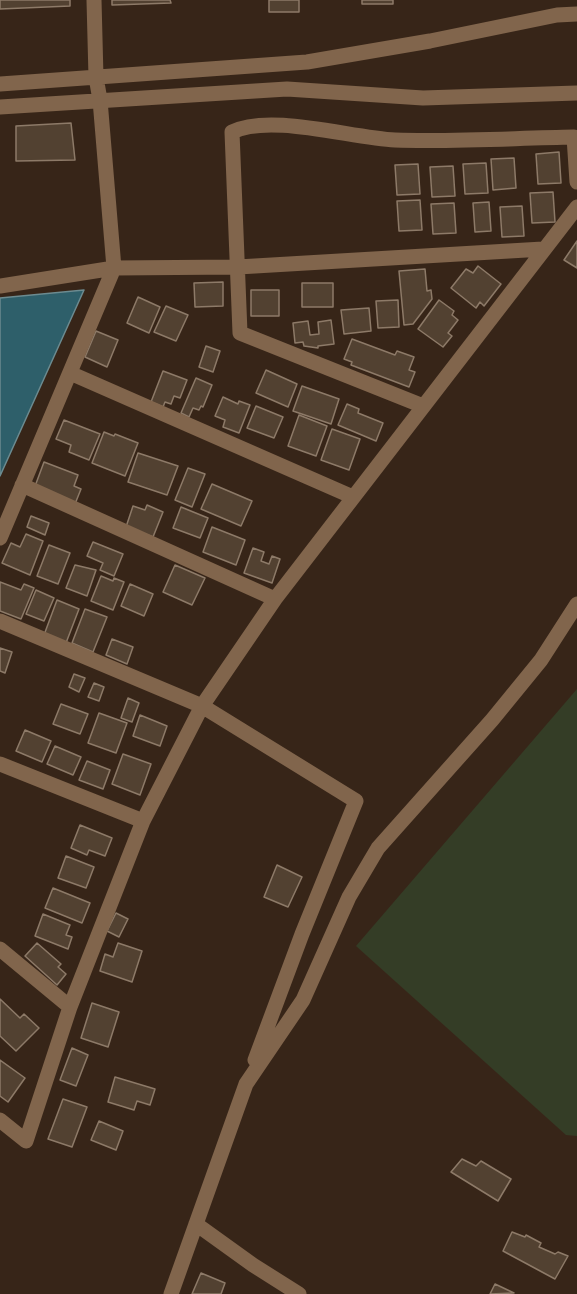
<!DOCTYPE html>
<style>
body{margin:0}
canvas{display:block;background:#372518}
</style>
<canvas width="577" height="1294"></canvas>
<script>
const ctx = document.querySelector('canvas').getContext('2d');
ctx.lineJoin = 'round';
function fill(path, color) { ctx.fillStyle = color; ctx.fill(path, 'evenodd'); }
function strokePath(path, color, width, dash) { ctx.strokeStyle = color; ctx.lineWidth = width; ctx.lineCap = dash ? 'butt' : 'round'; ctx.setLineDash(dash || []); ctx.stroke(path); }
const green = new Path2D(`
 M577,689V1136L566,1135L356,946Z`);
const water = new Path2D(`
 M84,290L0,476V298Z`);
const building = new Path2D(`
 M0,0H70V6L0,9Z
 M112,0H170L171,3L112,5Z
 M269,0H299V12H269Z
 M362,0H393V4H362Z
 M71,123L75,160L16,161V126Z
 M559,152L561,183L538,184L536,154Z
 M514,158L516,188L493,190L491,159Z
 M486,163L488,193L465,194L463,164Z
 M418,164L420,194L397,195L395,165Z
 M453,166L455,196L432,197L430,167Z
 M553,192L555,222L532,223L530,193Z
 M420,200L422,230L399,231L397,201Z
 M489,202L491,231L475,232L473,203Z
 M454,203L456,233L433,234L431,204Z
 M522,206L524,236L502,237L500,207Z
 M577,241V268L564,260Z
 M478,266L501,284L484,306L480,302L476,308L451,288L466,269L473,273Z
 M425,269L427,291L431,290L432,299L413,324L404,325L399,271Z
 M223,282V306L195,307L194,283Z
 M302,283H333V307H302Z
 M251,290H279V316H251Z
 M138,297L160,307L149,333L127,323Z
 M398,300L399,327L378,328L376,301Z
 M439,300L454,311L452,315L458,320L448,333L452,336L443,347L418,329Z
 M166,306L188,315L176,341L154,332Z
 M369,308L371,331L344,334L341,310Z
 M331,320L334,344L318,346V348L304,346L303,342L295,343L293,323L308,321L310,335L319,334L318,322Z
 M96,331L118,340L107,367L85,357Z
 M352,339L395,355L397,351L414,357L409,370L415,372L409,387L351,365L352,362L344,359Z
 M206,346L220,351L213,372L199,367Z
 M266,370L297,384L288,407L256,393Z
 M163,371L187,380L180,398L174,396L171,404L165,402L163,407L151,402Z
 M196,378L212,385L203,407L201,406L199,410L193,408L189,417L181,413Z
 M302,386L339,399L331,424L293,411Z
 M223,397L238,404L239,401L250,405L239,433L223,427L225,420L215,416Z
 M347,404L359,409L358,413L383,423L376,441L338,425Z
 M256,406L283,417L274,438L247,428Z
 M299,415L327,426L316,456L288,446Z
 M64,420L100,434L89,460L69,452L71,445L56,439Z
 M332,429L360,439L349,470L321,460Z
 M104,432L114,436L115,434L138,443L125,476L92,463Z
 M138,453L178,466L167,495L128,482Z
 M44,462L78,475L74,486L81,489L75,504L34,489Z
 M188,468L205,474L192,507L175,500Z
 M212,484L252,501L241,526L201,509Z
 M147,505L163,512L153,537L126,527L133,506L145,510Z
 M181,507L208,518L200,538L173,528Z
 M31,516L49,523L45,535L27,527Z
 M212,527L245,540L236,565L203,552Z
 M26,534L43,541L30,575L2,563L11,543L20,547Z
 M93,542L123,554L114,576L100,570L103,563L87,556Z
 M49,545L70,553L58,584L37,576Z
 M253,548L264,552L261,561L269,564L272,556L280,559L272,583L244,573Z
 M75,565L96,570L87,596L66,588Z
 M175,565L205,578L192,605L163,592Z
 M101,576L113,581L114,578L124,582L113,610L91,601Z
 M0,582L21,590L24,584L34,588L21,619L0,611Z
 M130,584L153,594L144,616L121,606Z
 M36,590L54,598L44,621L26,614Z
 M57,600L79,609L66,643L44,635Z
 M85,609L107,617L93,652L72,643Z
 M112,639L133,647L127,664L106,655Z
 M0,648L12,652L5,673L0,671Z
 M74,674L85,678L79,692L69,687Z
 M94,683L104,687L99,701L88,697Z
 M128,698L139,703L132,722L121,718Z
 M61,704L88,714L80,734L53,724Z
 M99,713L127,723L116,753L88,743Z
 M140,715L167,726L160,746L133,736Z
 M25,730L51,741L42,762L16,751Z
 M55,746L81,757L73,775L47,764Z
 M123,754L151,764L140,795L112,784Z
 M87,761L110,770L103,789L79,780Z
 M80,825L112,838L105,856L89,850L87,855L71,848Z
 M66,856L94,867L86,888L58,878Z
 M277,865L302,877L288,907L264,897Z
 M53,888L90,903L82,923L45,908Z
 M116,913L128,919L119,937L107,931Z
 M43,914L70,925L66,935L72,937L68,949L35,936Z
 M37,943L61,964L58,967L66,974L57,985L25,956Z
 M118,943L142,951L132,982L100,971L105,954L113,957Z
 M0,999L20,1018L24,1014L39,1028L16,1051L0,1036Z
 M92,1003L119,1012L108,1047L81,1038Z
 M72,1048L88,1055L76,1086L60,1080Z
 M0,1060L25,1078L8,1102L0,1096Z
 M115,1077L155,1089L150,1105L137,1101L134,1110L108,1102Z
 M63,1099L87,1107L72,1147L48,1139Z
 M99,1121L123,1131L116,1150L91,1140Z
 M462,1159L476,1166L481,1161L511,1179L498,1201L451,1172Z
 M512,1232L525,1237L526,1235L541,1243L539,1247L555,1254L558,1252L568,1256L555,1279L503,1251Z
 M201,1273L225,1283L221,1294H192Z
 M495,1284L514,1293L490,1294Z`);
const minor = new Path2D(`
 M0,84L307,62L430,41L557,15L577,14
 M0,107L287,89L423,98L577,93
 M0,286L114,268L238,267L543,249
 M70,373L353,497
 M423,406L240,333L232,132C270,113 351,138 395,140C455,142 515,138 574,137L577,182
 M22,485L275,599
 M0,538L114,268L100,100L96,77L94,0
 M0,621L202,706L356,801L302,934L255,1060
 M0,764L143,821
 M0,949L70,1007
 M0,1120L26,1141L70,1007L143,821L202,706L275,599L577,207
 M196,1224L253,1265L299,1294
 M171,1294L246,1084L303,1000L349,897L378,848L492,720L541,660L577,604`);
fill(green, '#343d26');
fill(water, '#2e5f6a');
strokePath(water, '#6c8b90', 1.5);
fill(building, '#524131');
strokePath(building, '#8d7a68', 1.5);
strokePath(minor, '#81654c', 15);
</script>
